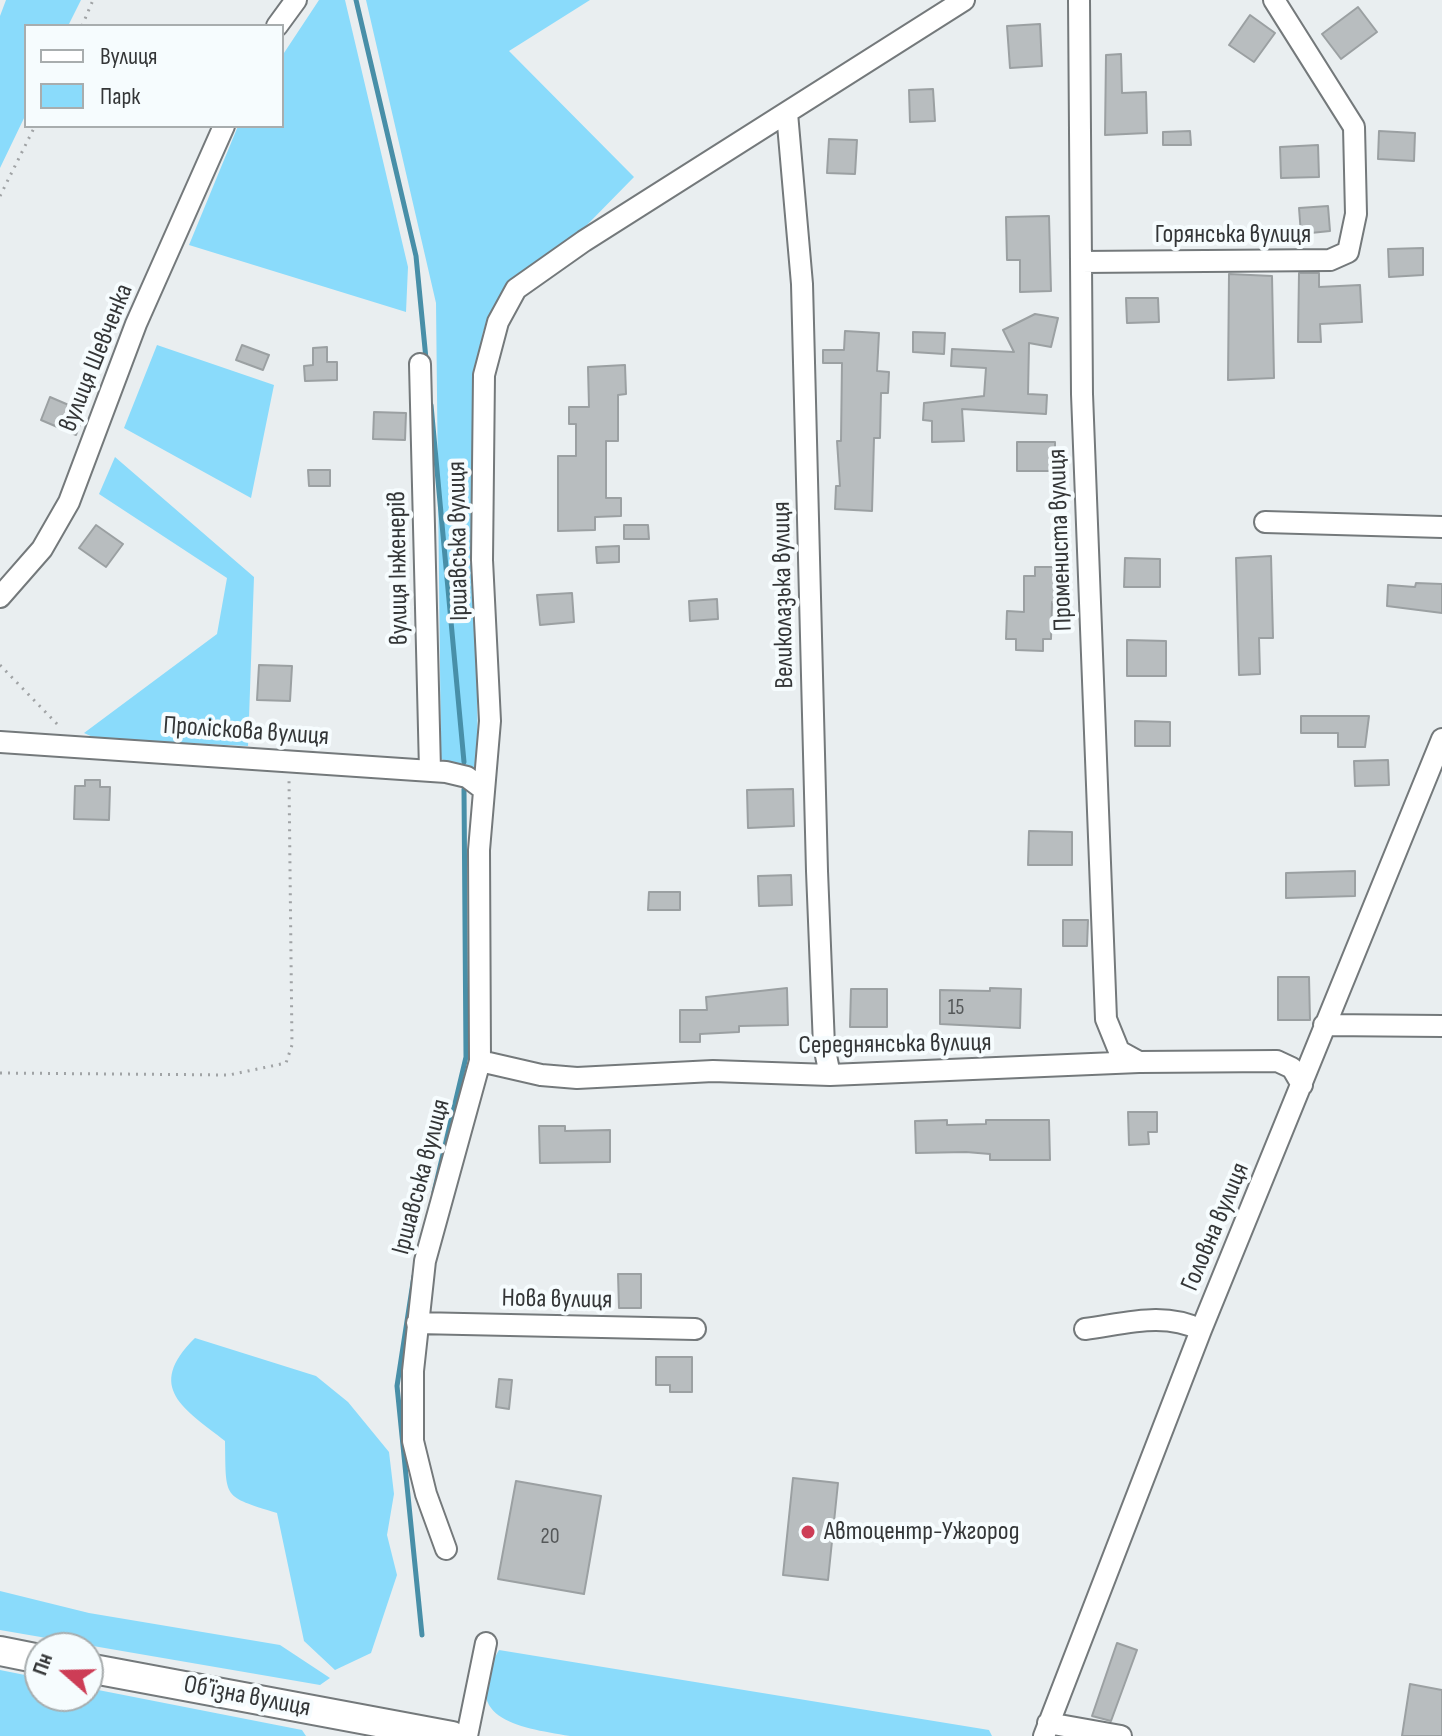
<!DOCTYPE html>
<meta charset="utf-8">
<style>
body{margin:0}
#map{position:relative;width:1442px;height:1736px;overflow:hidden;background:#e9eef0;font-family:"Sofia Sans Condensed",sans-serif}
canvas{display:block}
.legend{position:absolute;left:24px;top:24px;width:260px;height:104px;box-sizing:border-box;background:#f6fcfe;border:2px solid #a8adae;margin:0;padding:10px 14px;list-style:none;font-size:24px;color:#343637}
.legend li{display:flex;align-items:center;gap:16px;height:40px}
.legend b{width:40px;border:2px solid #a8adae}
.north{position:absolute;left:24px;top:1632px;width:80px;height:80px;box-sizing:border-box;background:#f6fcfe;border:2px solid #a8adae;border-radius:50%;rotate:290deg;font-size:22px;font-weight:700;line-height:32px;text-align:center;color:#343637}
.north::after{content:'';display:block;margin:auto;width:28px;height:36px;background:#cd3d56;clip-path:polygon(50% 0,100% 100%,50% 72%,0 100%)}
</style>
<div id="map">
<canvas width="1442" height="1736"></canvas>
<ul class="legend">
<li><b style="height:10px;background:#fff"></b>Вулиця</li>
<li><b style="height:22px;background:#8adbfb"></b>Парк</li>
</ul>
<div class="north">Пн</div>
</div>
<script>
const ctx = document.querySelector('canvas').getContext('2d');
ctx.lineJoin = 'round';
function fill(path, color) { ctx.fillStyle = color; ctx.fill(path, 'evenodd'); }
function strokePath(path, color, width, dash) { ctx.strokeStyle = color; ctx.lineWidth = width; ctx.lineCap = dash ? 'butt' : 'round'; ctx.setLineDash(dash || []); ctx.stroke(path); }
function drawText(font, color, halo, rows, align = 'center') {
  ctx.font = font + ' "Sofia Sans Condensed",sans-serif'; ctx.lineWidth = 8; ctx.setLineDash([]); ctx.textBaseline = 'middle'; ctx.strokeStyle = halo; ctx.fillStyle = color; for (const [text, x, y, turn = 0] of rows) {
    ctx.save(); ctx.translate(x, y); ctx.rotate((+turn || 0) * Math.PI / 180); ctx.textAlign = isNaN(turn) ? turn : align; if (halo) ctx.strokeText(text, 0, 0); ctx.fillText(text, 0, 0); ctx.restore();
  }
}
const green = new Path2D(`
 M6,0H81L68,26H26V114L0,168V16Z
 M319,0H345L408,267L406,312L189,245L238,126H282V56Z
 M366,0H590L509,51L634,177L483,331L474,409L478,772L441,759L436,303Z
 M157,345L274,385L251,498L124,428Z
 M115,457L254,577L248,746L97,739L84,733L217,634L227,578L99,494Z
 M195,1338L316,1376L348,1402L389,1452L394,1494L387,1535L397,1575L371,1653L335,1670L304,1641L277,1513C222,1496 226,1499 225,1441C185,1409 144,1388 195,1338Z
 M0,1591L89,1613L280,1645L330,1678L320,1685L0,1630Z
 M499,1650L989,1730L992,1736H570C516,1727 458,1719 499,1650Z
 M0,1670L40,1678V1696H88V1688L302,1730L306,1736H0Z`);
const stream = new Path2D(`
 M356,0L416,256L426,359
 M431,405L464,762
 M434,1192L466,1057L464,789
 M414,1276L397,1386L422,1635`);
const building = new Path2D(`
 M1358,7L1377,32L1341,59L1322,34Z
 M1250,15L1275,33L1254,62L1229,45Z
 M1040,24L1042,66L1010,68L1007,26Z
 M1121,54L1122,93L1146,92L1147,133L1105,135L1106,55Z
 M933,89L935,121L910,122L909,90Z
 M1190,131L1191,145H1163V132Z
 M1379,131L1415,133L1414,161L1378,159Z
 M829,139L857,140L855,174L827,173Z
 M1318,145L1319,177L1281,178L1280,147Z
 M1328,206L1330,231L1301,234L1299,208Z
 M1049,216L1051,291L1020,292V260H1007L1006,217Z
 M1423,248V275L1389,277L1388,249Z
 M1299,273H1319V287L1360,285L1362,322L1320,324L1321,342H1298Z
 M1229,274L1272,276L1274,378L1228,380Z
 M1126,298H1158L1159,322L1127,323Z
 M1035,314L1058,318L1051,347L1029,343L1028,394L1047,395L1046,414L962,409L964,441L932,442V421L923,420L924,403L984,396L986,368L951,366L952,349L1014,352L1003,330Z
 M845,331L879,333L877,371L889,372L888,393H881L880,438H874L872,511L835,509L836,486H840L837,441H841L842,363H823V350H844Z
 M913,332L945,333L944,354L913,352Z
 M242,345L269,355L263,370L236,360Z
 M327,347V362H337V380L305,381L304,366L313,365V348Z
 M625,365L626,394L618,395V441H606V498H621V516L595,517V530L558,531V456H576V424H569V407H589L588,367Z
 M50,397L85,412L76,435L41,420Z
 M374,412L406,413L405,440L373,439Z
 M1017,442H1055V471H1017Z
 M308,470H330V486H309Z
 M96,525L123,544L106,567L79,548Z
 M624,525H648L649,539H624Z
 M619,546V562L597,563L596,547Z
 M1271,556L1273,638H1259L1260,674L1239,675L1236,558Z
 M1125,558L1160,559V587H1124Z
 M1035,567H1058V602H1052L1051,639H1043V651L1016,650V639H1006L1007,611L1024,612V576H1035Z
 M1416,583L1442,584V613L1387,606L1388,585L1415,587Z
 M572,593L574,622L540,625L537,595Z
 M717,599L718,619L690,621L689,601Z
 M1127,640L1166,641V676H1127Z
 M259,665L292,666L290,701L257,700Z
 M1301,716H1369L1365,747H1338V733H1301Z
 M1135,721L1170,722V746H1135Z
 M1388,760L1389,785L1355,786L1354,761Z
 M85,780H100V787H110L109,820L74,819L75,786H85Z
 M793,789L794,826L748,828L747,790Z
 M1029,831L1072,832V865H1028Z
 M1355,871V896L1286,898V873Z
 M791,875L792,905L759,906L758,876Z
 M649,892H680V910H648Z
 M1063,920H1088L1087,946H1063Z
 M1278,977H1309L1310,1020H1278Z
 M787,988L788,1025L739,1026V1032L700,1034V1042H680V1010H707L706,997Z
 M990,988L1021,989L1020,1028L940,1024V990L990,991Z
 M851,989H887V1027H850Z
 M1128,1112H1157V1132H1148L1149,1144L1129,1145Z
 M947,1120V1125L986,1124V1120H1049L1050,1160H990V1154L966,1152L916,1153L915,1121Z
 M539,1126H565V1131L610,1130V1162L540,1163Z
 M618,1274H641V1308H619Z
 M656,1357H692V1392H670V1385H656Z
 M499,1379L512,1380L509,1409L496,1407Z
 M793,1478L838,1483L828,1580L783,1575Z
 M516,1481L601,1496L584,1594L498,1579Z
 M1117,1643L1137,1650L1111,1721L1092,1716Z
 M1410,1684L1442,1690V1736H1402Z`);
const path = new Path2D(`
 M82,26L93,0
 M0,196L35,126
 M0,665L60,727
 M0,1073L229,1075L286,1063L292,1045L289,779`);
const minor = new Path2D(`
 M1079,0L1082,394L1106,1019L1119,1051L1139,1062
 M277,26L296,0
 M787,113L802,284L817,871L824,1046L830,1075
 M1081,262L1330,260L1348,252L1356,214L1354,127L1274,0
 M420,364L430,770
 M1265,522L1442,527
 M0,597L42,549L69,502L136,324L224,126
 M0,742L446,772L467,777L483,789
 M1324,1025L1442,1026
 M480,1061L541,1075L577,1078L713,1071L830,1075L1139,1062L1277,1061L1292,1068L1302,1085
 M417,1323L695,1329
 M1085,1329C1124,1324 1164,1311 1201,1330
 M446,1549L426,1494L413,1441V1371L425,1261L480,1061L479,850L490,721L482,560L484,375L498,322L516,289L584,241L964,0
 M1048,1723L1121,1736
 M467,1736L486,1643
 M1044,1736L1201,1330L1442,739`);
const highway = new Path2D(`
 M0,1651L40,1659
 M88,1668L452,1736`);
const markers = [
 [808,1532,8,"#cd3d56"]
];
const numberNames = [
 ["15",956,1008],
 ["20",550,1537]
];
const streetNames = [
 ["Горянська вулиця",1233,235],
 ["вулиця Шевченка",97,358,-68],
 ["Промениста вулиця",1061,540,-92],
 ["Іршавська вулиця",459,541,-91],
 ["вулиця Інженерів",399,568,-91],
 ["Великолазька вулиця",784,595,-91],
 ["Проліскова вулиця",246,732,4],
 ["Середнянська вулиця",895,1045,-1],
 ["Іршавська вулиця",422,1177,-75],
 ["Головна вулиця",1216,1227,-67],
 ["Нова вулиця",557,1300,1],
 ["Обʼїзна вулиця",247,1697,11]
];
const poiNames = [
 ["Автоцентр-Ужгород",824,1532]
];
fill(green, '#8adbfb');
strokePath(stream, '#488fa8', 5);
fill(building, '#b8bdbf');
strokePath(building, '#9ba0a2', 2);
strokePath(minor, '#74797b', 24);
strokePath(highway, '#74797b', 32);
strokePath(path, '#a0a3a5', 3, [2, 6]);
strokePath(minor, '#fff', 20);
strokePath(highway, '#fff', 28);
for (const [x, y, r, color] of markers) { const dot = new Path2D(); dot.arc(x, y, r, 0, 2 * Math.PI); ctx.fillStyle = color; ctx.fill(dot); strokePath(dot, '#f6fcfe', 3); }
drawText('22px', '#555859', null, numberNames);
drawText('26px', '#343637', '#f6fcfe', streetNames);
drawText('26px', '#343637', '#f6fcfe', poiNames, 'left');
</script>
